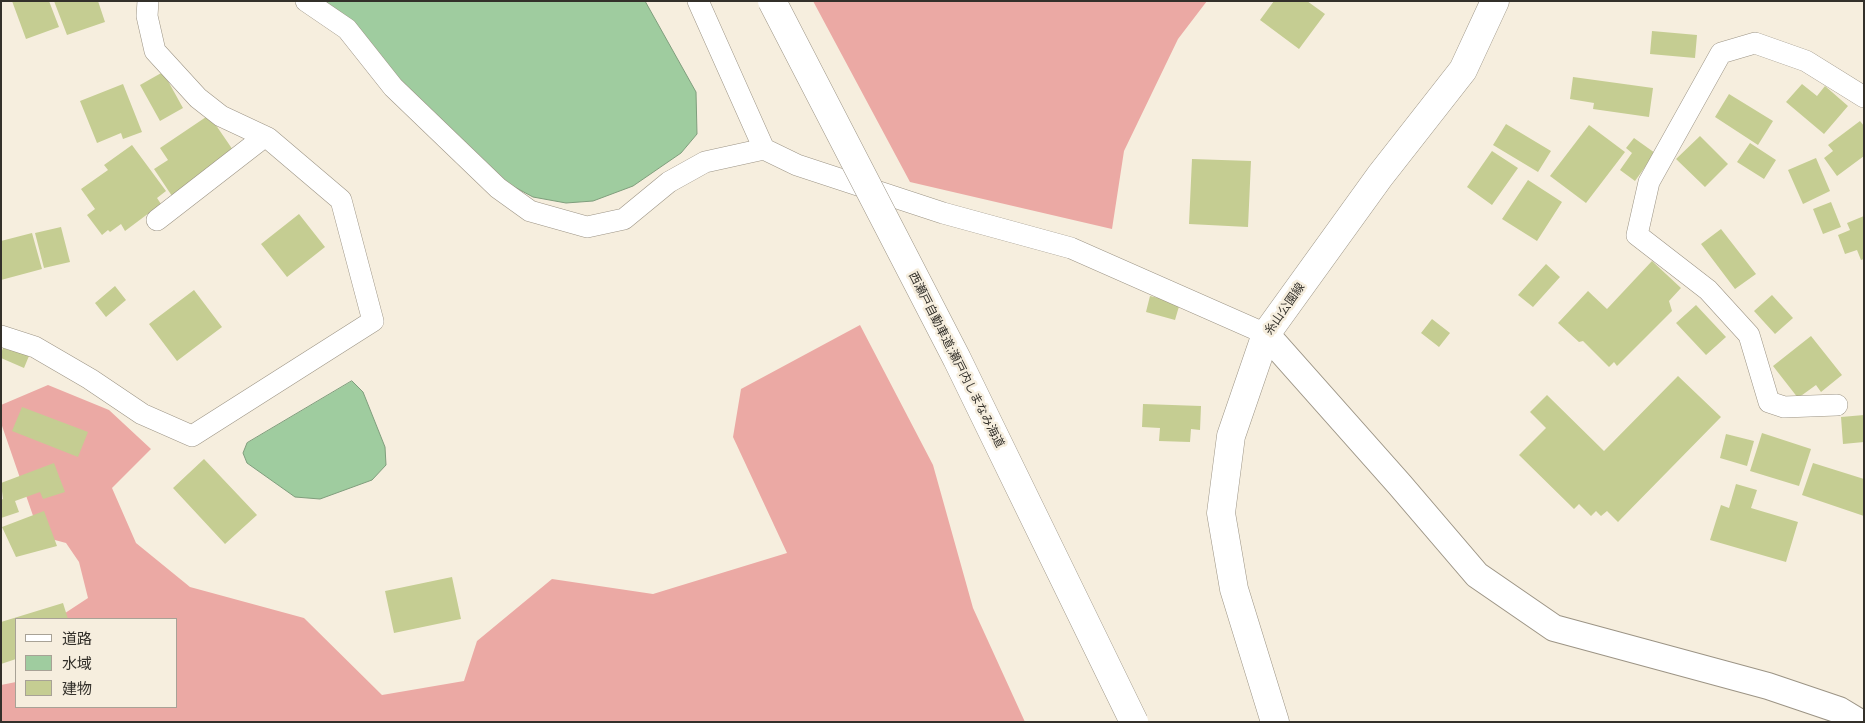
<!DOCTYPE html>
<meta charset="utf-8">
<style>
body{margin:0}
#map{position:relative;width:1865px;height:723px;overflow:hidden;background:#f6eede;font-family:Arial,"Noto Sans JP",sans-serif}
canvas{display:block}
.frame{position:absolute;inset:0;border:2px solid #33302a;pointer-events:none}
.legend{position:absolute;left:15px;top:618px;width:162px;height:90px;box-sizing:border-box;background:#f6eede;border:1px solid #a8a296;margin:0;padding:6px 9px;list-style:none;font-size:15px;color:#33302a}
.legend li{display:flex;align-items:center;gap:10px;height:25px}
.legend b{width:25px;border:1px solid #a8a296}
</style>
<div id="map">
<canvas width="1865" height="723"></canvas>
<div class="frame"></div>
<ul class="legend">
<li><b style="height:6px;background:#fff"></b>道路</li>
<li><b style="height:14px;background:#9fcc9f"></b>水域</li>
<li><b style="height:14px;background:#c5cd92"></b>建物</li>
</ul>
</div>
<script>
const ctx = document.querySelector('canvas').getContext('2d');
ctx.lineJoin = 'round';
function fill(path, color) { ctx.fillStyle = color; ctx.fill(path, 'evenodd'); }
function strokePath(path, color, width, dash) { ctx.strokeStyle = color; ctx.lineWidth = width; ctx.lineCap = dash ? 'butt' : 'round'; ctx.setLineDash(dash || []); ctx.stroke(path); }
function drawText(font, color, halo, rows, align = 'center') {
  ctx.font = font + ' Arial,"Noto Sans JP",sans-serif'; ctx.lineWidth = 5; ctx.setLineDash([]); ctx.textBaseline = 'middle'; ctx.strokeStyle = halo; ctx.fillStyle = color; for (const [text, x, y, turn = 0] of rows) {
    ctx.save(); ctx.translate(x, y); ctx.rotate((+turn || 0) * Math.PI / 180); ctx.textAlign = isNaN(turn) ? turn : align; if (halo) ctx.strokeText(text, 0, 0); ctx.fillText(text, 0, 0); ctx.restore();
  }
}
const forest = new Path2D(`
 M813,1H1207L1178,39L1124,151L1112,229L910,182Z
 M860,325L933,465L973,608L1025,722H1V685L16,682V707H176V619H56L88,598L79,562L66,543L40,536L1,423V405L48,385L109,410L151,449L112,488L136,543L190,587L304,618L382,695L464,681L477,641L552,579L653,594L787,553L733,437L741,389Z`);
const water = new Path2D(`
 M326,1H645L696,92L697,134L681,153L633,186L593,201L566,203L533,197L509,184L377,63L356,30Z
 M352,381L363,392L385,447L386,465L372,480L320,499L295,497L247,463L243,453L247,443Z`);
const building = new Path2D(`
 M12,1H49L59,27L26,39Z
 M54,1H98L105,22L67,35Z
 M1274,1H1307L1325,14L1299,49L1260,20Z
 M1652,31L1697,35L1695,58L1650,54Z
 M163,72L183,108L160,121L140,85Z
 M1573,77L1653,88L1649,117L1593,109L1594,103L1570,99Z
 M123,84L142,132L123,139L121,133L97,143L80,101Z
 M1802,84L1817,96L1825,86L1848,106L1824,134L1786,102Z
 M1729,94L1773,121L1758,145L1715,117Z
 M209,115L235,153L172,196L154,169L168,160L160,148Z
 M1860,121L1864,126V156L1837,176L1824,158L1833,151L1828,145Z
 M1506,124L1551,151L1538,172L1493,145Z
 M1589,125L1625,152L1586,203L1550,176Z
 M1700,136L1728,164L1705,187L1676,159Z
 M1634,138L1655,153L1635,181L1620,170L1632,153L1626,148Z
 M1750,143L1776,160L1764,179L1737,162Z
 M132,145L166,191L157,198L161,204L125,231L121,224L110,232L108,230L102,235L87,215L95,209L81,189L108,170L104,165Z
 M1492,151L1518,168L1492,205L1467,187Z
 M1816,158L1830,191L1803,204L1788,170Z
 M1192,159L1251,161L1248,227L1189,224Z
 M1528,180L1562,202L1537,241L1502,219Z
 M1831,202L1841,227L1823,234L1813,209Z
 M299,214L325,247L287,277L261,244Z
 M1864,216V259L1861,260L1857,250L1845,254L1838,235L1850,230L1847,223Z
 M61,227L70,262L44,268L35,233Z
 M1721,229L1756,274L1735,289L1701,244Z
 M32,233L42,269L1,280V241Z
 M1652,261L1681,288L1669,301L1672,311L1617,366L1614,362L1609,367L1583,341L1579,342L1558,323L1588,291L1607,309Z
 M1546,264L1560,277L1533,307L1518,295Z
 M115,286L126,300L106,317L95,303Z
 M194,290L222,327L177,361L149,324Z
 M1772,295L1793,318L1775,334L1754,311Z
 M1150,296L1180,303L1175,320L1146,312Z
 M1696,305L1726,337L1706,355L1676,323Z
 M1432,319L1450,333L1439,347L1421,333Z
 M1811,336L1842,375L1821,392L1816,385L1798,398L1773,366Z
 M6,341L31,351L24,368L1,358V353Z
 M1678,376L1721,417L1618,522L1607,511L1601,516L1596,511L1591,516L1579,504L1574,509L1519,455L1546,428L1530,412L1547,395L1604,451Z
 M1143,404L1201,406L1200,430L1191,429L1190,442L1159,441L1160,428L1142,427Z
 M22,407L88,432L78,457L12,431Z
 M1864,415V442L1843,444L1841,417Z
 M1762,433L1811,449L1799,486L1750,471Z
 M1726,434L1754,441L1747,466L1720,458Z
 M204,459L257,515L225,544L173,488Z
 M54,463L65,492L43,499L40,492L15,501L19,512L1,518V500L3,499L1,483Z
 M1813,463L1864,479V516L1802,495Z
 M1736,484L1757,490L1751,508L1798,522L1786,562L1710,540L1721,505L1729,508Z
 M44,511L57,546L16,557L2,527Z
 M452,577L461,619L394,633L385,591Z
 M63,603L68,619H16V659L1,664V622Z`);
const minor = new Path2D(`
 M306,1L347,29L393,87L498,188L530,211L587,227L624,219L669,182L705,162L764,149L797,165L943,213L1071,248L1266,334
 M698,1L764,149
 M157,220L264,137
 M1,336L35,347L90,379L142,414L192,436L373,321L341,200L268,138L221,116L198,98L155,51L147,16L148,1
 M1837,405L1784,407L1769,402L1749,335L1708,290L1637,235L1649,182L1721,53L1755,43L1806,61L1864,97`);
const tertiary = new Path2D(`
 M1266,334L1400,485L1477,575L1554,628L1768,686L1839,710L1859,722`);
const secondary = new Path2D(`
 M1275,722L1234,589L1221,513L1231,436L1266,334L1380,176L1463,70L1495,1`);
const motorwayBridge = new Path2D(`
 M772,1L957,359L1134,722`);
const streetNames = [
 ["糸山公園線",1285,309,-55],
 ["西瀬戸自動車道;瀬戸内しまなみ海道",956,360,63]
];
fill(forest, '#eba9a4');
fill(water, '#9fcc9f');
strokePath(water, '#7f9d7c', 1);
fill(building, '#c5cd92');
strokePath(minor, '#9c9485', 22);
strokePath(tertiary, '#9c9485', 28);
strokePath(secondary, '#9c9485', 29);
strokePath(minor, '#fff', 21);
strokePath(tertiary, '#fff', 26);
strokePath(secondary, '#fff', 28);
strokePath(motorwayBridge, '#9c9485', 29, []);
strokePath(motorwayBridge, '#fff', 28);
drawText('12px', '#33302a', '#f6eede', streetNames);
</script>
